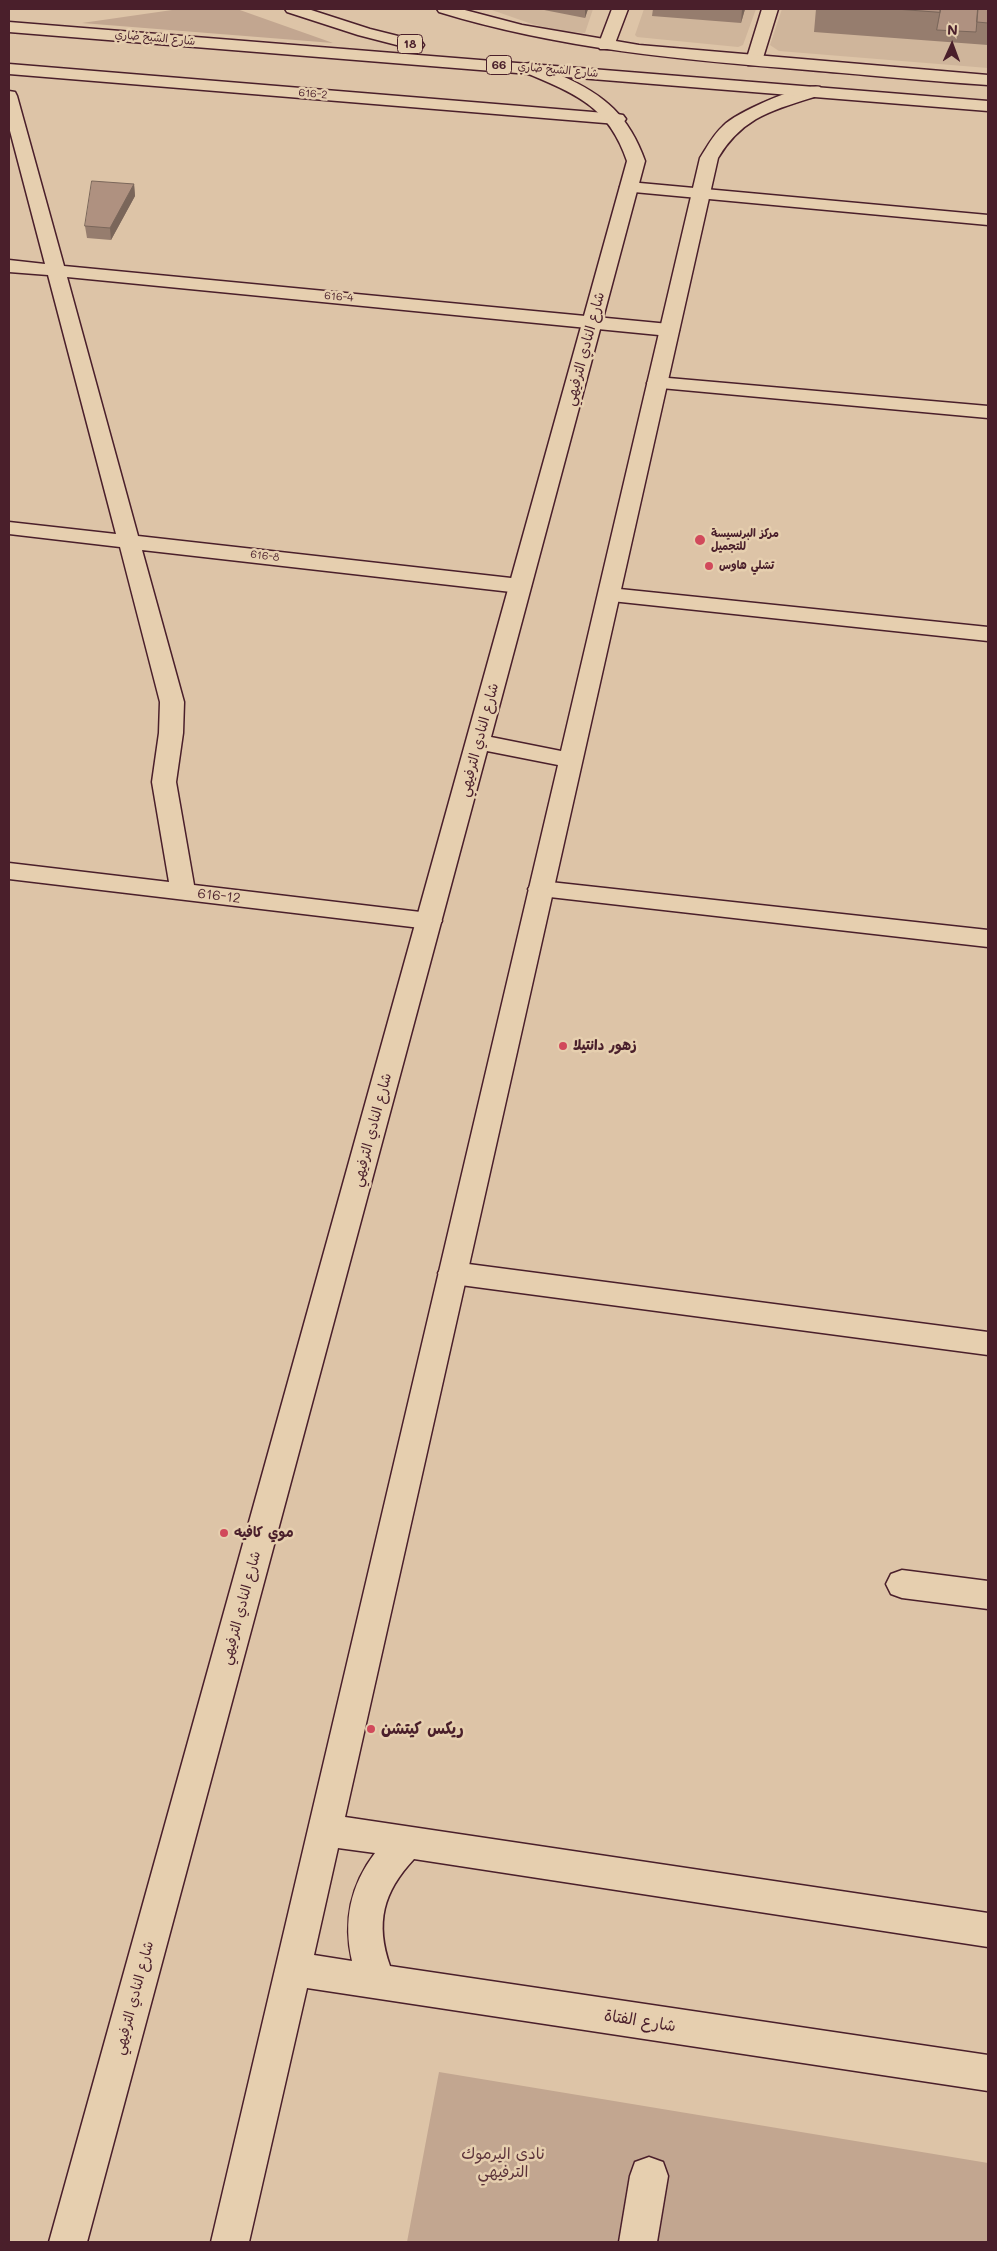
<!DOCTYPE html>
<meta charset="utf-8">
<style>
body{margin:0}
#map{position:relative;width:997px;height:2251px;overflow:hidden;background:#ddc4a7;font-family:Mali,sans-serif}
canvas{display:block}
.frame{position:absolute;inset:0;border:10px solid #4a1f2b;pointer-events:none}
.north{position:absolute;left:927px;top:20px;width:50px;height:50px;-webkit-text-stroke:4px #e6cfaf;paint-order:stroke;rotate:2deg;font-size:14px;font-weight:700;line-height:20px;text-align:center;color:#4a1f2b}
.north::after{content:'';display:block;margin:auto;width:18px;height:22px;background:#4a1f2b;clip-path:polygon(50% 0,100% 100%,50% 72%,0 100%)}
</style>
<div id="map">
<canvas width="997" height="2251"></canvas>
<div class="frame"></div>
<div class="north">N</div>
</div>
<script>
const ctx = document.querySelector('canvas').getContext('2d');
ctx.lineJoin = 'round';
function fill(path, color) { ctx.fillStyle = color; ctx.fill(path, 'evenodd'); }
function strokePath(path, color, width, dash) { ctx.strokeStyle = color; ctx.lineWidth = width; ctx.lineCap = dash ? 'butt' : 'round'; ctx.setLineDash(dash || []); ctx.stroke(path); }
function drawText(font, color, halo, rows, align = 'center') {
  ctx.font = font + ' Mali,"Playpen Sans Arabic",sans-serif'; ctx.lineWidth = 5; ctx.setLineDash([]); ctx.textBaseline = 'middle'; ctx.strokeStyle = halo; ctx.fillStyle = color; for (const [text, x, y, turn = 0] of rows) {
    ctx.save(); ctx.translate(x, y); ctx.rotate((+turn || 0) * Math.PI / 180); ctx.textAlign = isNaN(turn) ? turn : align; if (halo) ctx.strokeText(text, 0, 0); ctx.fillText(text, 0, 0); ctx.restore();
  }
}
const built = new Path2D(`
 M489,9H593L585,33L560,31L532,24Z
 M644,9H756L743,45L738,47L637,37L635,35Z
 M782,9H988V68L779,51L770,45Z`);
const green = new Path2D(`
 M179,9H237L333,43L82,23Z
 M439,2072L988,2163V2242H407Z`);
const lane = new Path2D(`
 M649,2157L663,2162L668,2176L657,2242H619L630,2176L635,2162Z`);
const street = new Path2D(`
 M612,9H628L614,46L612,49H600L598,46Z
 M762,9H778L762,61L760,65H748L746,61Z
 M9,64L617,114L623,115L626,119L623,123L617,124L9,74Z
 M9,91L15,92L17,96L64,266L669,324L676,326L679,330L676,334L669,336L67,277L138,536L520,579L528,581L531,586L528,591L520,593L142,550L184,702L183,733L176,782L194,885L429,913L438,915L442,921L438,927L429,929L9,879V863L169,882L152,782L159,733L160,702L120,547L9,534V522L116,534L48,275L9,272V260L45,264L9,127Z
 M629,182L988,215V225L623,191L620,187L623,183Z
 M657,377L988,406V418L650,387L647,383L650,379Z
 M610,588L988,627V641L602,600L599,595L602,590Z
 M541,881L988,930V947L532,895L528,889L532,883Z
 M453,1262L988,1332V1355L453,1284L443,1281L438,1273L443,1265Z
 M902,1570L988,1581V1609L902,1598L891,1594L886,1584L891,1574Z`);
const secondary = new Path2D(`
 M530,63C541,66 552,71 562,76C605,95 629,116 645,161L491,737L561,751L700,158C707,147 713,135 723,126C737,112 802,83 820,87L822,91L820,95C775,110 744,115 718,158L345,1817L988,1913V1947L414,1859C383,1892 375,1923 390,1966L988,2055V2091L307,1988L249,2242H211L558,765L487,751L87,2242H49L627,161C608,105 575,94 524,72L522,68L524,64ZM338,1848L375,1853C350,1886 343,1921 352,1961L314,1955Z`);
const primary = new Path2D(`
 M285,9H308L370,29L422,42L424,45L422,48L416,50L358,35L287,12Z
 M437,9H461L522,25L639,45L988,75V85C928,81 868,75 808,70C683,60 560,49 439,12Z
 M9,22L988,101V111L9,32Z`);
const wall = new Path2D(`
 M539,9H588L585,18Z
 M653,9H745L741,23L652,16Z
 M816,9H988V45L814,32Z
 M134,184L135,196L111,240L87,238L85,226Z`);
const shadedWall = new Path2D(`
 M585,9H588L585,18Z
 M742,9H745L741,23Z
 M134,184L135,196L111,240L110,228Z`);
const building = new Path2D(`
 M896,9H940V12Z
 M941,9H978L976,32L937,30Z
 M978,9H988V23L977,22Z
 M92,181L134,184L110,228L85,226Z`);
const markers = [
 [700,540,6,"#d1495b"],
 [709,566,5,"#d1495b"],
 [563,1046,5,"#d1495b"],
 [224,1533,5,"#d1495b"],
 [371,1729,5,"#d1495b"]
];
const farStreetnames = [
 ["شارع الشيخ ضاري",155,38,5],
 ["شارع الشيخ ضاري",558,70,5],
 ["616-2",313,94,5],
 ["616-4",339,297,5],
 ["616-8",265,556,7]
];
const farPoinames = [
 ["مركز البرنسيسة",711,534],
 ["للتجميل",711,547],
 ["تشلي هاوس",719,566]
];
const shields = [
 [410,44,25],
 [499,65,25]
];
const shieldNames = [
 ["18",410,44],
 ["66",499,65]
];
const streetNames = [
 ["شارع النادي الترفيهي",585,349,-75],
 ["شارع النادي الترفيهي",479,740,-75],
 ["616-12",219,896,7],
 ["شارع النادي الترفيهي",372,1130,-75],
 ["شارع النادي الترفيهي",241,1608,-75],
 ["شارع النادي الترفيهي",134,1998,-75]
];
const poiNames = [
 ["زهور دانتيلا",573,1046],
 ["موي كافيه",234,1533]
];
const nearPoinames = [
 ["ريكس كيتشن",381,1729]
];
const nearStreetnames = [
 ["شارع الفتاة",640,2021,9]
];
const nearParknames = [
 ["نادي اليرموك",503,2154],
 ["الترفيهي",503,2172]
];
fill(built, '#cfb59b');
fill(green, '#c2a690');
strokePath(lane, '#4a1f2b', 3);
strokePath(street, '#4a1f2b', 3);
strokePath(secondary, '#4a1f2b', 3);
strokePath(primary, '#4a1f2b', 3);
fill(lane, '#e6cfaf');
fill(street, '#e6cfaf');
fill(secondary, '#e6cfaf');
fill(primary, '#e6cfaf');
fill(wall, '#967d6e');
fill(shadedWall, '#7a665a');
fill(building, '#af9180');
strokePath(building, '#7a665a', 1);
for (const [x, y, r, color] of markers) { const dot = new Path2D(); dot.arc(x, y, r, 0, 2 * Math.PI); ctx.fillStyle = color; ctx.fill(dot); strokePath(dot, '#e6cfaf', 2); }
drawText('11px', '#4a1f2b', '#e6cfaf', farStreetnames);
drawText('bold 11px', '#4a1f2b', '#e6cfaf', farPoinames, 'left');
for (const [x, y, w] of shields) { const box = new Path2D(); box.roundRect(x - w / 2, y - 9.5, w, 19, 4); ctx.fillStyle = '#e6cfaf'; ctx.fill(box); strokePath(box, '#4a1f2b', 1); }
drawText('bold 12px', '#4a1f2b', null, shieldNames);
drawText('14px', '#4a1f2b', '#e6cfaf', streetNames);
drawText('bold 14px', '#4a1f2b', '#e6cfaf', poiNames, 'left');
drawText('bold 16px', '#4a1f2b', '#e6cfaf', nearPoinames, 'left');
drawText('16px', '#4a1f2b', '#e6cfaf', nearStreetnames);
drawText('16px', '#5c333a', '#e6cfaf', nearParknames);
</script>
